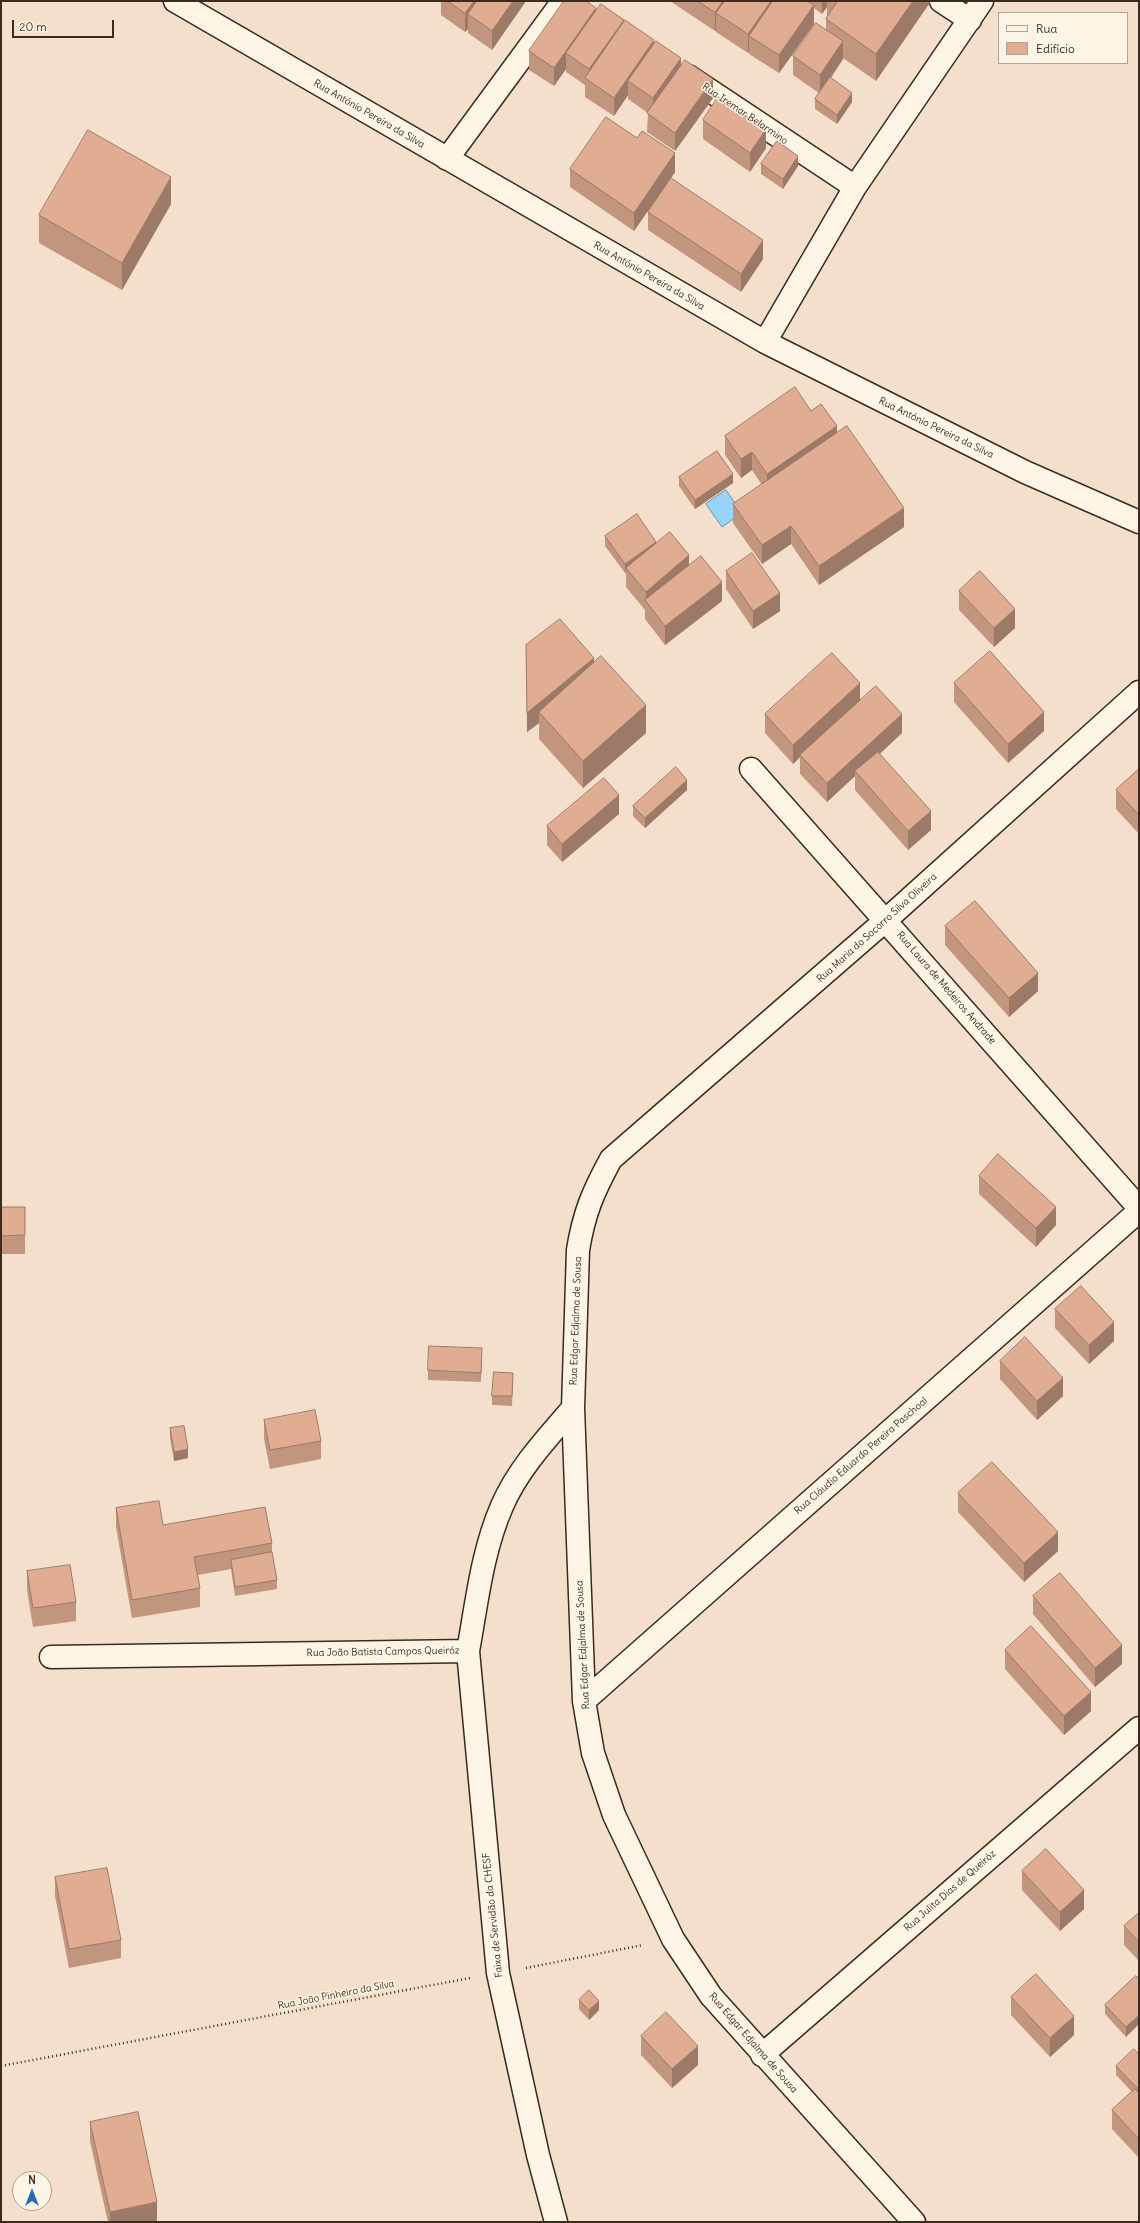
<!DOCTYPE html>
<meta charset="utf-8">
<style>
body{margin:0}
#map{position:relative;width:1140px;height:2223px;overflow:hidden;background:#f4dfcc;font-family:Delius,sans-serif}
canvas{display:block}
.frame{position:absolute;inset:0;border:2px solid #3b2a1e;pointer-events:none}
.legend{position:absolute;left:998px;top:12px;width:130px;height:52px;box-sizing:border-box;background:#fcf5e5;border:1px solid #afa495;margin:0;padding:5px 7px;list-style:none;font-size:12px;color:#3b2a1e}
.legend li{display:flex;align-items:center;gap:8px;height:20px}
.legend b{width:20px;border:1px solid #afa495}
.north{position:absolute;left:12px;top:2171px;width:40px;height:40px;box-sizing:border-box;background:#fcf5e5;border:1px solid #afa495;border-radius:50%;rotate:0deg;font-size:11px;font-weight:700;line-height:16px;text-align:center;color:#3b2a1e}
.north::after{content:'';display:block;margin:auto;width:14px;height:18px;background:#1f6fb2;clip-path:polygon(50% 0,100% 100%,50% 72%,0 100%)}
.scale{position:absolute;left:12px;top:20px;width:102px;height:18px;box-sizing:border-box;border:2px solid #3b2a1e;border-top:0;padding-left:5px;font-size:12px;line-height:14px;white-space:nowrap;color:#3b2a1e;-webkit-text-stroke:3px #fcf5e5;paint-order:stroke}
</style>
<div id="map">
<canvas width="1140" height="2223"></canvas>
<div class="frame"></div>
<ul class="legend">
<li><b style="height:5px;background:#fcf5e5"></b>Rua</li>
<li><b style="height:11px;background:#e0ad93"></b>Edifício</li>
</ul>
<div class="north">N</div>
<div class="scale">20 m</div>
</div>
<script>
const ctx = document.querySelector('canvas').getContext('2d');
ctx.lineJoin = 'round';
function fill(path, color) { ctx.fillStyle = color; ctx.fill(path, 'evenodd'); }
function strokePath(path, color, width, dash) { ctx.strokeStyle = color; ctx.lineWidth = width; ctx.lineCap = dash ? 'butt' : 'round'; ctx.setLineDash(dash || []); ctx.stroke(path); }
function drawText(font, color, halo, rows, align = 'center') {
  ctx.font = font + ' Delius,sans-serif'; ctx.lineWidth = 3; ctx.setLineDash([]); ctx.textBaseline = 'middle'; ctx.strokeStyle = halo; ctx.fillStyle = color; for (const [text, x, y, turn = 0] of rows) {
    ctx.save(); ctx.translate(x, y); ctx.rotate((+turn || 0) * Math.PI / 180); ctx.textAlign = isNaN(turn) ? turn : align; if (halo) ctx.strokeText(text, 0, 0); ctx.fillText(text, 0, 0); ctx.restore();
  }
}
const water = new Path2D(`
 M726,490L742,513L722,527L706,504Z`);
const path = new Path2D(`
 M526,1968L643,1945
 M1,2066L470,1978`);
const street = new Path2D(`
 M175,1L765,342L1025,472L1139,522
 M941,1L970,20
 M688,76L855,187
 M447,159L563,1
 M765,342L855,187L982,1
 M751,769L1139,1208
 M468,1651L498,1973L538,2155L556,2222
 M51,1657L468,1651C477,1602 482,1552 502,1506C518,1469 547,1438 573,1408
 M584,1701L1139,1211
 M762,2055L1139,1728
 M914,2222L711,1996L673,1939L614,1815L593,1753L584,1701L573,1408L578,1250C584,1213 593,1192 611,1159L886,920L1139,692`);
const wall = new Path2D(`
 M441,1H526L492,50L468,33V29L465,32L441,15Z
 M670,1H931L876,81L843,58V59L831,78L852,102L837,124L815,109V99L819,93L793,75V56L826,29V19L827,18V7L822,14L814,8V24L779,73L749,54V51L748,53L716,32V30L715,31Z
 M596,11L624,22L654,44L681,65L713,98L675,151L647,132L648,113L628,99V95L614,116L585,97V85L566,72V69L554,86L529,70V51Z
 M703,120L766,148L750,172L703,139Z
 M637,138L675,172L671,178L763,259L741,292L648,230V212L661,192L634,231L570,187V169Z
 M761,164L798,166L783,189L761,174Z
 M171,204L122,290L39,243V215Z
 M811,411L837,433L904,527L819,585L791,544L762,564L733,523V504L762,485L752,470L741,478L725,455V436Z
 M679,477L733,483L695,509L679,486Z
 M605,536L656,543L689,566L722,601L665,645L645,619V610L626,587V572L625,573L605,546Z
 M726,571L780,611L753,629L726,589Z
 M959,591L1015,628L994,647L959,610Z
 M526,645L594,662L646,733L583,788L539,739V723L527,732Z
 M954,683L1044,731L1008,763L954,702Z
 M860,700L902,733L880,754L931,830L908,850L855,790V776L827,802L800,774V757L793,764L765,733V714Z
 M1139,769V834L1116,809V790Z
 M687,790L645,828L633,816V806Z
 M619,814L562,862L547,845V826Z
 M945,926L1038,991L1009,1017L945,945Z
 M979,1176L1056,1225L1036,1247L979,1194Z
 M1,1207H25V1254H1Z
 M1055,1309L1114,1341L1089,1364L1055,1328Z
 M482,1358L481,1382L428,1380V1370Z
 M1000,1361L1063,1396L1037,1420L1000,1379Z
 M513,1382L512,1406L492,1405V1396Z
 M264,1420L321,1441V1459L270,1469L264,1439Z
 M170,1428L188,1458L174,1461L170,1438Z
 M958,1493L1058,1551L1024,1582L958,1512Z
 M116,1508L163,1525L272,1543V1552L277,1580V1589L235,1596L231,1569L198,1575L200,1588V1607L132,1618L116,1527Z
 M27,1571L76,1602V1621L33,1627L27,1590Z
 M1033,1596L1122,1664L1095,1687L1033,1614Z
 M1005,1650L1091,1711L1064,1735L1005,1669Z
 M1022,1871L1084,1909L1060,1931L1022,1890Z
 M55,1877L121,1940V1958L69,1968L55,1896Z
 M1139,1913V1961L1124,1945V1926Z
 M1136,1976L1126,2037L1105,2014V2005Z
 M1011,1997L1074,2035L1050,2057L1011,2015Z
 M579,2000L599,2010L589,2020L579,2009Z
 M641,2036L698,2065L672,2088L641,2055Z
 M1139,2054V2158L1112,2129V2110L1132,2092L1116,2075V2066Z
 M90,2122L157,2221L151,2222H108L90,2141Z`);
const shadedWall = new Path2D(`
 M474,1H487L468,14V29L465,32V13Z
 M513,1H526L492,50V31Z
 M723,1H736L716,13V30L715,31V12Z
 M771,1H784L749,36V51L748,53V34Z
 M822,1H827V7L822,14Z
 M913,1H931L876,81V54Z
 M814,5V24L779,73V55Z
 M596,8V27L566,53V69L554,86V68Z
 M624,20V39L589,81V69Z
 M654,40V58L628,81V95L614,116V98Z
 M843,41V59L820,93V75Z
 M681,58V77L653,116V98Z
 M713,79V98L675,151V133Z
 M852,93V102L837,124V115Z
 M766,129V148L750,172V153Z
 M675,153V172L634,231V213Z
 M798,156V166L783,189V179Z
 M171,177V204L122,290V263Z
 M763,240V259L741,292V274Z
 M837,426V444L767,493V474Z
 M752,452V470L741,478V459Z
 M733,474V483L695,509V500Z
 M904,508V527L819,585V566Z
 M791,526V544L762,564V545Z
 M656,542V551L626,568V572L625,573V564Z
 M689,555V574L646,601V592Z
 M722,582V601L665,645V626Z
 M780,593V611L753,629V611Z
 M1015,609V628L994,647V628Z
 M594,658V676L539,712V723L527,732V713Z
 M860,683V702L800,755V757L793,764V745Z
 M646,705V733L583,788V761Z
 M1044,712V731L1008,763V744Z
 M902,714V733L857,774L855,771V776L827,802V783Z
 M687,780V790L645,828V818Z
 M619,795V814L562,862V844Z
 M931,811V830L908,850V831Z
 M1038,973V991L1009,1017V998Z
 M1056,1207V1225L1036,1247V1228Z
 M1114,1322V1341L1089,1364V1345Z
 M1063,1378V1396L1037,1420V1401Z
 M188,1449V1458L174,1461V1452Z
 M1058,1532V1551L1024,1582V1563Z
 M1122,1645V1664L1095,1687V1668Z
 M1091,1692V1711L1064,1735V1716Z
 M1084,1890V1909L1060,1931V1912Z
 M599,2001V2010L589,2020V2010Z
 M1139,2015V2024L1126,2037V2027Z
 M1074,2016V2035L1050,2057V2038Z
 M698,2046V2065L672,2088V2069Z
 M157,2202V2221L151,2222H110V2212Z`);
const building = new Path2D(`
 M448,1H474L465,13Z
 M477,1H513L492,31L468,14Z
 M564,1H586L596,8L554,68L529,51Z
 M698,1H723L715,12Z
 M725,1H771L748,34L716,13Z
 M773,1H807L814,5L779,55L749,36Z
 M838,1H913L876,54L826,19Z
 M601,4L624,20L589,69L566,53Z
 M625,20L654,40L614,98L585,78Z
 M816,23L843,41L820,75L793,56Z
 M656,41L681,58L653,98L628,81Z
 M685,60L713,79L675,133L647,113Z
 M830,77L852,93L837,115L815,99Z
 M718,97L766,129L750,153L703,120Z
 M606,117L637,138L642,131L675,153L634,213L570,169Z
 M88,130L171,177L122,263L39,215Z
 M777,141L798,156L783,179L761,164Z
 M671,178L763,240L741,274L648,212Z
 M795,387L811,411L821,404L837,426L767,474L752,452L741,459L725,436Z
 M847,426L904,508L819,566L791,526L762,545L733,504Z
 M717,451L733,474L695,500L679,477Z
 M637,514L656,542L625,564L605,536Z
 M670,532L689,555L646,592L626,568Z
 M752,553L780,593L753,611L726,571Z
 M701,556L722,582L665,626L645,600Z
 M980,571L1015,609L994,628L959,591Z
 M560,619L594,658L527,713L526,645Z
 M990,651L1044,712L1008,744L954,683Z
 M832,653L860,683L793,745L765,714Z
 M601,656L646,705L583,761L539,712Z
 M876,686L902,714L827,783L800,755Z
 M878,752L931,811L908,831L855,771Z
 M676,767L687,780L645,818L633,806Z
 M1139,769V815L1116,790Z
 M604,778L619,795L562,844L547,826Z
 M975,901L1038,973L1009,998L945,926Z
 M998,1154L1056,1207L1036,1228L979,1176Z
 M1,1207H25V1235L1,1236Z
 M1081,1286L1114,1322L1089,1345L1055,1309Z
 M1025,1337L1063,1378L1037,1401L1000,1361Z
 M429,1346L482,1348L481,1373L428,1370Z
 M494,1372L513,1373L512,1396H492Z
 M315,1410L321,1441L270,1450L264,1420Z
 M184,1426L188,1449L174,1452L170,1428Z
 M992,1462L1058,1532L1024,1563L958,1493Z
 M159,1501L163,1525L265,1507L272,1543L194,1557L200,1588L132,1600L116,1508Z
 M272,1552L277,1580L235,1587L231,1560Z
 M70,1565L76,1602L33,1608L27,1571Z
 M1060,1573L1122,1645L1095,1668L1033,1596Z
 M1031,1626L1091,1692L1064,1716L1005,1650Z
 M1046,1849L1084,1890L1060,1912L1022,1871Z
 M107,1868L121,1940L69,1949L55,1877Z
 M1139,1913V1942L1124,1926Z
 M1036,1974L1074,2016L1050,2038L1011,1997Z
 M1136,1976L1139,1979V2015L1126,2027L1105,2005Z
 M589,1990L599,2001L589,2010L579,2000Z
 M666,2012L698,2046L672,2069L641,2036Z
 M1134,2049L1139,2054V2090L1116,2066Z
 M1135,2089L1139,2093V2139L1112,2110Z
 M138,2112L157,2202L110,2212L90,2122Z`);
const streetNames = [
 ["Rua António Pereira da Silva",369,114,30],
 ["Rua Iremar Belarmino",745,114,34],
 ["Rua António Pereira da Silva",649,276,30],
 ["Rua António Pereira da Silva",936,428,26],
 ["Rua Maria do Socorro Silva Oliveira",877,928,-42],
 ["Rua Laura de Medeiros Andrade",946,988,49],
 ["Rua Edgar Edjalma de Sousa",576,1321,-88],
 ["Rua Cláudio Eduardo Pereira Paschoal",861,1456,-41],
 ["Rua Edgar Edjalma de Sousa",583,1645,-93],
 ["Rua João Batista Campos Queiróz",383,1652,-1],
 ["Rua Julita Dias de Queiróz",950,1891,-41],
 ["Faixa de Servidão da CHESF",493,1915,-96],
 ["Rua João Pinheiro da Silva",336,1995,-11],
 ["Rua Edgar Edjalma de Sousa",753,2043,49]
];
fill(water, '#97d4f8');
strokePath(water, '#7290a1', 1);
strokePath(street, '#3b2a1e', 25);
strokePath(path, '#3b2a1e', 2.5, [1, 3]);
strokePath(street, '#fcf5e5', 22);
fill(wall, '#c1957e');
fill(shadedWall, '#9d7967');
fill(building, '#e0ad93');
strokePath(building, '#9d7967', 1);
drawText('10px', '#3b2a1e', '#fcf5e5', streetNames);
</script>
